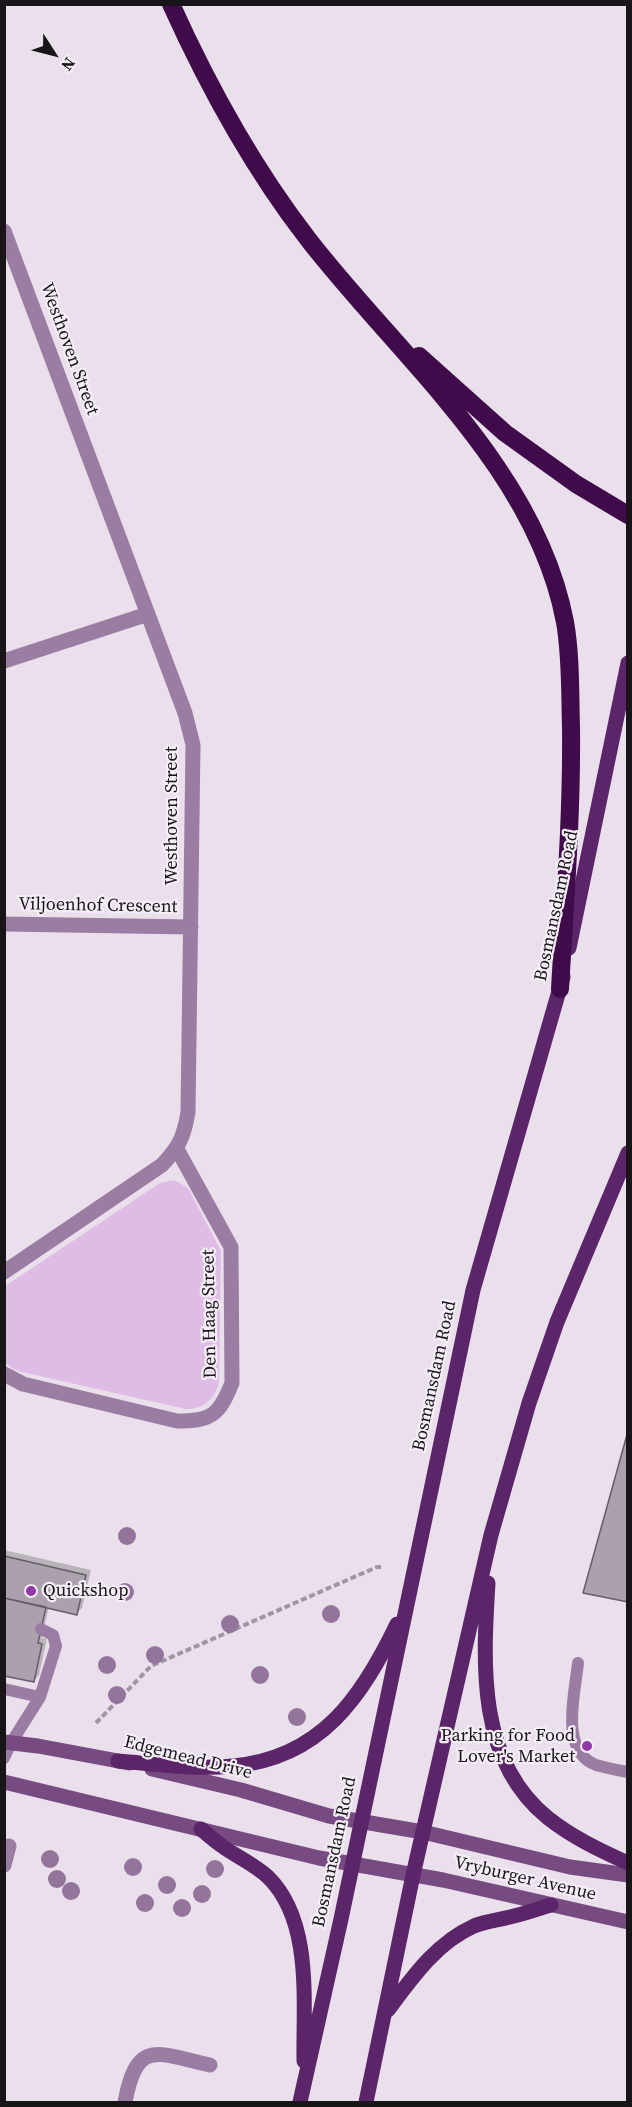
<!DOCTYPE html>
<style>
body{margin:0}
#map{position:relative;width:632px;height:2107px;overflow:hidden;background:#eae0ec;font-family:"Source Serif 4",serif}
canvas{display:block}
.frame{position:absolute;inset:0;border:6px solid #181519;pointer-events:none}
.north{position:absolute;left:24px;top:24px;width:60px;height:60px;-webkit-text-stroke:4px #f7edf9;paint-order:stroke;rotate:126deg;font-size:16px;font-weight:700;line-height:24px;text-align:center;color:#181519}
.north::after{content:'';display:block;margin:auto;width:21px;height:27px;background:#181519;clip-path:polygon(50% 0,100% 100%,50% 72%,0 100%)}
</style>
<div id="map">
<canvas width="632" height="2107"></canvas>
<div class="frame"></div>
<div class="north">N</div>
</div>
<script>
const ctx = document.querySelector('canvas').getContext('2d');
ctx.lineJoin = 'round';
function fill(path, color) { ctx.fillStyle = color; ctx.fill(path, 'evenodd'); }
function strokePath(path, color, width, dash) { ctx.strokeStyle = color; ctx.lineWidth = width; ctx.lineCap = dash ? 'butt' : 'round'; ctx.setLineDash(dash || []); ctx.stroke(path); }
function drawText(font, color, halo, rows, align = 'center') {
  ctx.font = font + ' "Source Serif 4",serif'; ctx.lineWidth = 4.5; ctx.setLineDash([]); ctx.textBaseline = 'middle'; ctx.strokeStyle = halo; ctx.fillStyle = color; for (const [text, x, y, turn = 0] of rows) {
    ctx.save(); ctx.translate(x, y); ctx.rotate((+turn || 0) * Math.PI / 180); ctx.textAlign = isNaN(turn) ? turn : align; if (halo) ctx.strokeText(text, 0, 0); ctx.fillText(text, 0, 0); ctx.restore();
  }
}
const green = new Path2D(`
 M174,1180L188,1188L221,1251L219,1382C215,1399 204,1409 186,1409L22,1372L13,1369L4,1361L5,1286L160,1183Z`);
const shadow = new Path2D(`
 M4,1550L91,1570L82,1608L77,1613L49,1606L42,1638L47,1639L39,1675L33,1681L4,1674Z`);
const building = new Path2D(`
 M628,1431V1602L583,1593Z
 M4,1556L86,1575L77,1615L4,1598Z
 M4,1598L46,1607L38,1643L42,1644L34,1682L4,1676Z`);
const path = new Path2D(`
 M96,1723L151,1666L377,1567H383`);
const lane = new Path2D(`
 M578,1663C575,1693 559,1751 596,1765C606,1768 617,1770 628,1772
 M4,1689L40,1697
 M4,1758L11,1743L40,1697L56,1646L53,1635L41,1629`);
const street = new Path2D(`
 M4,231L185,713L193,745L188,1112C184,1137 179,1147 162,1165L4,1272
 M4,661L148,614
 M4,924L191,927
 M4,1374L23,1384L177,1421C212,1421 219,1415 232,1383L231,1247L177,1149
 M4,1865L9,1846
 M125,2102C137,2037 158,2054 210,2065`);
const secondary = new Path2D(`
 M4,1742L38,1746L129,1763
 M152,1769L241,1790L329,1816L423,1832L570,1867L628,1875
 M4,1782L319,1858L443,1880L628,1922`);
const primary = new Path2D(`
 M569,948L628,663
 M488,1583C483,1665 477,1761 548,1818C572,1837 599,1850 628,1863
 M118,1761C156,1764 195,1770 233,1766C321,1758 362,1697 397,1624
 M201,1829C208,1835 215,1841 222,1846C237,1857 254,1864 268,1877C313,1921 303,2003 304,2061
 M388,2010C412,1978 436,1943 474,1926C486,1921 498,1920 510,1917C524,1914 537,1909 551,1905
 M300,2102L341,1919L473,1290L563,977
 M366,2102L413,1875L491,1535L529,1403L557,1322L628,1153`);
const highway = new Path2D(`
 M171,4C208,86 253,168 308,239C400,358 536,468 565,622C571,656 570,693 571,728C572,815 565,902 560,989
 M419,356L505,433L576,484L628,515`);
const trees = [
 [127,1536],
 [125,1592],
 [331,1614],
 [230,1624],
 [155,1655],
 [107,1665],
 [260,1675],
 [117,1695],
 [297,1717],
 [50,1859],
 [133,1867],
 [215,1869],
 [57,1879],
 [167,1885],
 [71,1891],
 [202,1894],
 [145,1903],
 [182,1908]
];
const markers = [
 [31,1591,6,"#9038a5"],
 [587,1746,6,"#9038a5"]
];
const streetNames = [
 ["Westhoven Street",69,349,70],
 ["Westhoven Street",172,816,-90],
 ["Viljoenhof Crescent",98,906,1],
 ["Bosmansdam Road",557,906,-78],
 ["Den Haag Street",210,1314,-91],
 ["Bosmansdam Road",435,1376,-78],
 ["Edgemead Drive",188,1758,14],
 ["Bosmansdam Road",335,1852,-78],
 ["Vryburger Avenue",525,1879,13]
];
const poiNames = [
 ["Quickshop",43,1591],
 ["Parking for Food",575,1736,"right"],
 ["Lover's Market",575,1757,"right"]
];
fill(green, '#debce6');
fill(shadow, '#0003');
fill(building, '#aaa1ac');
strokePath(building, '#655d67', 1.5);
strokePath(path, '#9e97a0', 4, [6, 3]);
strokePath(lane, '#9b7da3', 12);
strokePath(street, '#9b7da3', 15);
strokePath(secondary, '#774a82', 15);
strokePath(primary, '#5c2569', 15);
strokePath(highway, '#400a4b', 18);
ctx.fillStyle = '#95749c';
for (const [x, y] of trees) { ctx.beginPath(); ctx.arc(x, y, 9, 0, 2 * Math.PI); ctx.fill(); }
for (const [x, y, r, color] of markers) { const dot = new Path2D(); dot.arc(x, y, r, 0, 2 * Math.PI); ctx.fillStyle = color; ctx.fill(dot); strokePath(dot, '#f7edf9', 2); }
drawText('18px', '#181519', '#f7edf9', streetNames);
drawText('18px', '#181519', '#f7edf9', poiNames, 'left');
</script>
